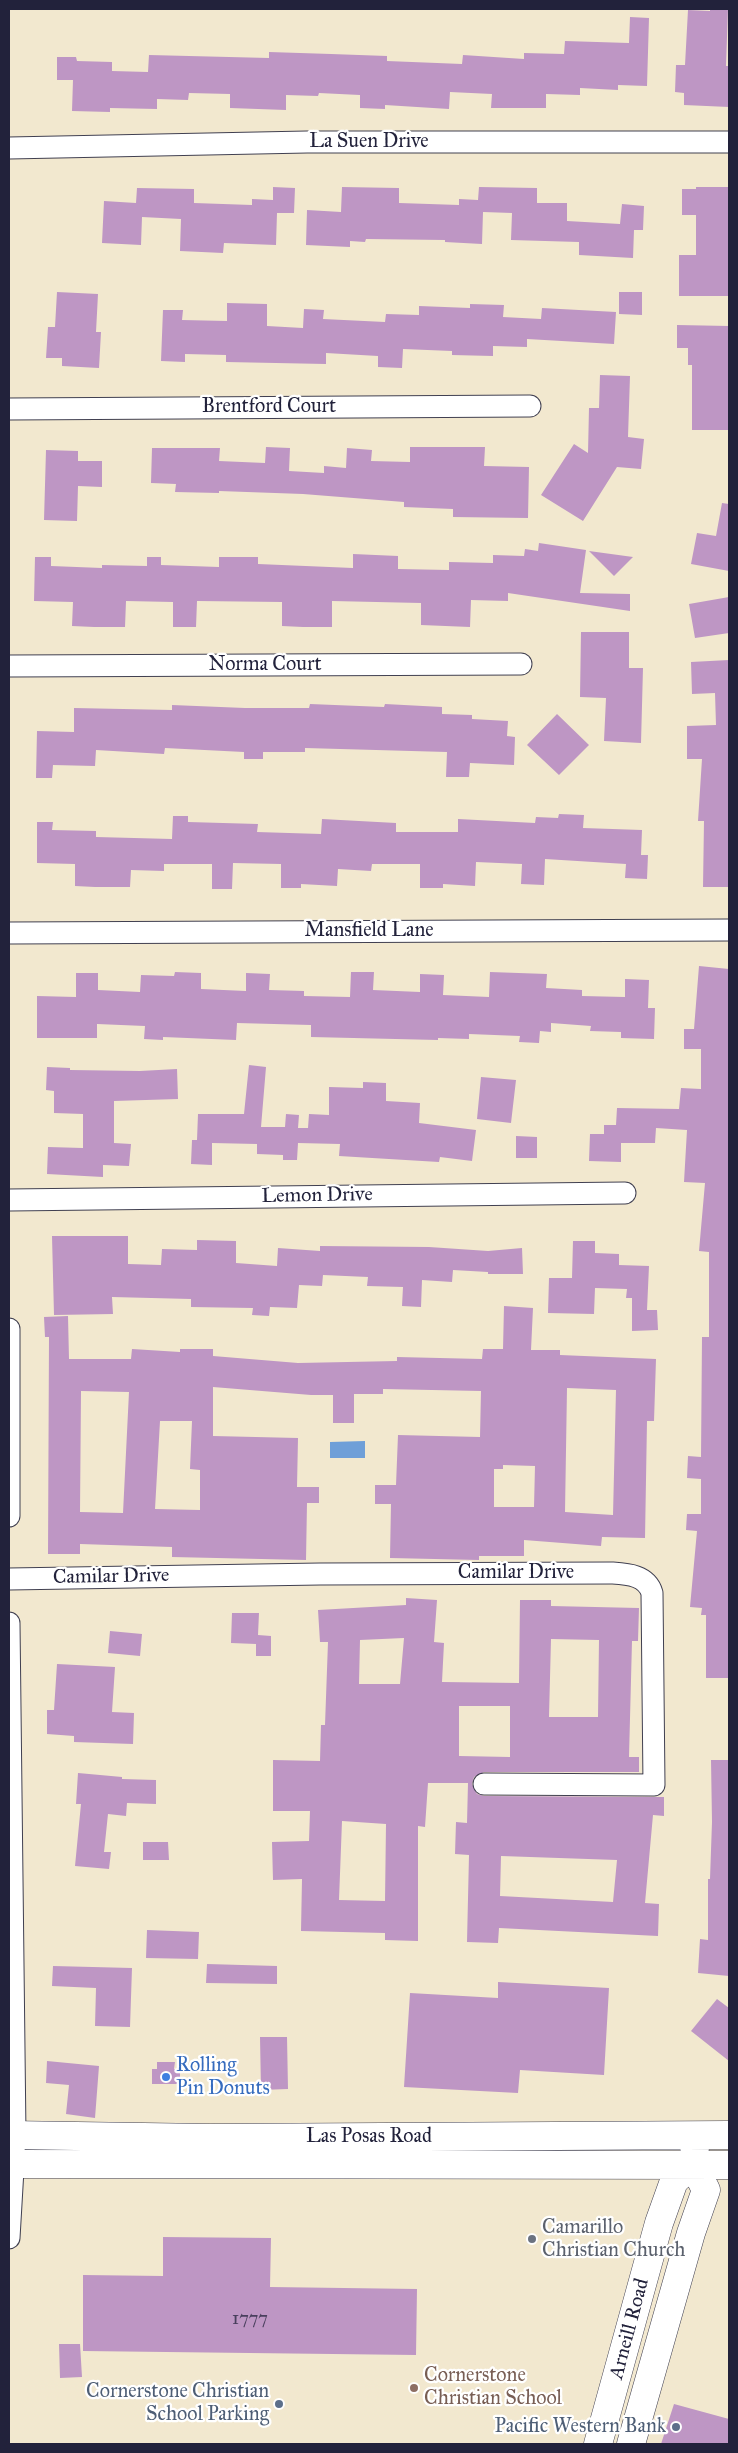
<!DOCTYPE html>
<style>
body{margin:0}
#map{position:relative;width:738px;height:2453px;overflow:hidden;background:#f2e8cf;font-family:"IM FELL Great Primer",serif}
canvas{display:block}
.frame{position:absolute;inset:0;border:10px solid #22223b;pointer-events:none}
</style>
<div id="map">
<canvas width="738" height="2453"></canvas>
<div class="frame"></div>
</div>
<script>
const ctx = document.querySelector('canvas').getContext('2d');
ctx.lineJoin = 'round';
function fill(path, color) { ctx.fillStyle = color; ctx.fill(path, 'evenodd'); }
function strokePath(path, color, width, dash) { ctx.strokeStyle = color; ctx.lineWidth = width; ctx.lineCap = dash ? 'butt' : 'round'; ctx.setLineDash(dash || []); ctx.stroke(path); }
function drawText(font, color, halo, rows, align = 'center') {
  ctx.font = font + ' "IM FELL Great Primer",serif'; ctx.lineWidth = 4.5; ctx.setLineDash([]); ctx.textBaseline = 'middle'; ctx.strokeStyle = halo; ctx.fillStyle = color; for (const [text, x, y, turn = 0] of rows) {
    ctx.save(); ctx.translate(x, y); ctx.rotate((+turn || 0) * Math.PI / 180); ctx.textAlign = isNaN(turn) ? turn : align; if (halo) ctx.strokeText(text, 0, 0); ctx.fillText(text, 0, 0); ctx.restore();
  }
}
const water = new Path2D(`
 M365,1441V1458H330V1442Z`);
const building = new Path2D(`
 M710,9H728L726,66H729V107L684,105V93L675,92L676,65H685L688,10L710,11Z
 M630,17L649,18L647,86L618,85V90L580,88V95L546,94V108H491L492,94L450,92L449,109L385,105V109L360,108V95L319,93L318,96L286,95V110L230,108V94L189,93L188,100L157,99V109L110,108V112L72,111L73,80H57V57H76L77,61L112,62V71L148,72L149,55L269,58V52L331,54L387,56V61L462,64L463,55L524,59V53L564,54L565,41L629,43Z
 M273,187L295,188L294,213H277L276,245L224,243L223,253L180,251L181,219L142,217L141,245L102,243L104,201L136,203L137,188L194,189V203L252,205V199L273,200Z
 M342,187L399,188V203L459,205V199L478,200L479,187L537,188V203H567V221L620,224L622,204L644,206L643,230H634L633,258L579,255V242L511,240L512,213L483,212L482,244L445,242V240L366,239L365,242L350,241V247L306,245L307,210L341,212Z
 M696,187H729V296H679V255H696V215H682V189H696Z
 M57,292L98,294L96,332H101L99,368L62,366V358H46L48,327H55Z
 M619,292H642V315L619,314Z
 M227,303L267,304V326L303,328L304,309L324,310L323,319L385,322L386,314L419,315V306L470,308V304L504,305L503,317L541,319L542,308L616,312L614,344L527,339V347L493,346V356L452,355V351L403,349L402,368L378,367V356L326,353V364L226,362V355L185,354V362L161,361L163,310H183L182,320L227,321Z
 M677,325L729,326V430H692V365H688V348H677Z
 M600,375L630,376L628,437L644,439L641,469L617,467L583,521L541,495L574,444L588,453L589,408H599Z
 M266,447L290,448L289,471L324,473V466L346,468L347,448L372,450L371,461L410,462V447H485L484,466L529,467L528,518L453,517V509L404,507V502L303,494L219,491V493L175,492L176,484L151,483L152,448H220L219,461L265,463Z
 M46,450L78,451V461H102V487L78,486L77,521L44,520Z
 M722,503L729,504V571L691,564L697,533L716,536Z
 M539,543L586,550L580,593L630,594V611L508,593V601L471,600L470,627L421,625V603L332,601V627H303L282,626V602L197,601L196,627H173V602L126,601L125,627H94L72,626L73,602L34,601L35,557H51V566L102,568V565L147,566V557H161V565L219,567V557H258V564L353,568V554L398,556V569L449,570V562L493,563V555L524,556L525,549L538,551Z
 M589,551L633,557L614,576Z
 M729,597V633L695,638L689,604Z
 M581,632H629V668H643L641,743L604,741L606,698L580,697Z
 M729,660V887H703L704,821H698L702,759H687V726L716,725L715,693L692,694L691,662Z
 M310,704L384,707L385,704L442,707V714L472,715V719L508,721L507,736L515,737L514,765L470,763L469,777H446L447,752L305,748V752H263V759H244V752L165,748L164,754L96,750L95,766L53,765L52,778H36L37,731L74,732V708L172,710V705L245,708H309Z
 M557,714L589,745L559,775L527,745Z
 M559,814L584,815L583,828L642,830L641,855H648L647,879L625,878L626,864L545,859L544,885L521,884L522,864L476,862L475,886L443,884V888H420V864H372L371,871L338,869L337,886L301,884V888H281V864L233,863L232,889H212V864H164V871L131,870L130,887H95L75,886V864L37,863V822H53L52,830L96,831V837L172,839L173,816H188V822L258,824L257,832L321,834L322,819L396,823V832H458V819L535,823L536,817L558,818Z
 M699,966L729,969V1678H706V1615H701L702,1608L690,1607L697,1531L686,1530L687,1514H701V1479L687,1478L688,1456L701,1457L702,1337H709V1252L699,1251L705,1183L684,1182L687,1130L656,1128L655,1143H621V1162L589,1161L590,1134H604V1125H616L617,1108L679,1109L681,1088L701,1089V1049H684V1029H694Z
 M175,972L201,973V989L246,991V973L270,974L269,990L304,991V996L350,997L351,972H374L373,990L420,992V974L444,975L443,995L489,997L490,972L547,974L546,988L582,990V996L625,997V979L649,980L648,1008H655L654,1039L621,1038V1032L590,1031L591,1026L551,1023V1032L540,1031L539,1043L519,1042L520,1036L469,1034V1039L438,1038V1040L311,1037V1025L237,1023L236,1040L163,1037V1040L144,1039L145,1026L97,1024V1038H37V996L76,997V973H98V990L140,992L141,975L174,976Z
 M249,1065L266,1067L261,1127H285L286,1114L299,1115L298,1128H308L309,1114L329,1115V1087L363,1088V1082L386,1083V1101L420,1103L419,1123L476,1130L472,1161L440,1157L439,1162L339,1156L340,1144L298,1143L297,1160H283V1155L257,1154V1144L212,1143V1165L191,1164L192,1140H197L198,1114H244Z
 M47,1067L70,1068V1070L140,1071L177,1069L178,1099L114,1101V1143L131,1144L129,1166L103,1165V1177L47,1174L48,1147L83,1148V1114L54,1113V1091L46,1090Z
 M481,1077L516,1080L511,1123L477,1119Z
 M516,1136L537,1137V1158H516Z
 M52,1236H128V1264L161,1265L162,1249L197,1250V1240L236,1241V1263L277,1266L278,1248L320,1251V1246L429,1247L488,1251L522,1248L523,1274H488V1272L453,1270L452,1282L422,1280L421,1307L402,1306L403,1287L367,1286L368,1277L323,1275L322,1286L299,1285L297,1308L270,1307L269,1316L252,1315L253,1308L191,1307V1299L112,1297L113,1314L54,1315Z
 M573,1241H595V1253L619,1254V1265L649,1266L647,1310H657L658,1330L632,1331V1298H626L627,1289L595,1288L594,1314L548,1313L549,1278H572Z
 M504,1306L533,1308L531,1350H560V1355L656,1359L654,1421H647L645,1538L602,1537L601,1546L524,1540V1556H479V1560L390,1558L391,1504H375V1485H396L398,1435L480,1437L481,1391L383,1389V1394H354V1423H333V1395H311L213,1387V1436L298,1438L297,1487H319V1503H307L306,1560L172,1557V1547L80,1544V1554H48L49,1337H45L44,1317L68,1316L69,1359H131L132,1349L180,1352V1349H213V1356L298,1363L397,1361V1357L482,1359L483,1349H503ZM567,1388L616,1390L613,1515L565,1512ZM81,1391L129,1392L123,1513L80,1512ZM160,1421H192L190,1469L200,1470V1510L155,1509ZM503,1465L535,1466L534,1507H494V1469H503Z
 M406,1598L437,1600L434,1642L444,1643L442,1682L519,1683L520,1600H551V1606L639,1608L638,1641H632L629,1757H639V1772H484L474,1777L472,1784L477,1794L484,1796L664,1797V1816L653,1815L645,1903L659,1904L658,1936L499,1928L498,1943L467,1942L469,1855L455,1854L456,1822L467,1823L468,1783H428L425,1827L418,1826V1941L385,1940V1933L301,1931L302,1879L273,1880L272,1842L309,1841L310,1811H273V1760L320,1761L321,1725H325L328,1642H320L318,1610L406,1605ZM404,1638L400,1684H359L360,1640ZM551,1639L599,1640L598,1717H549ZM459,1706H510V1757L459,1756ZM342,1821L386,1824L385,1901L339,1900ZM501,1856L617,1860L613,1902L500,1896Z
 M232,1613H259L258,1635L271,1636V1656H256V1644L231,1643Z
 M110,1631L142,1634L140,1656L108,1653Z
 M57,1664L115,1667L112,1712L134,1713L133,1744L74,1742V1736L47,1734V1710H54Z
 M711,1760H729V1976L698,1973L700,1939L708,1940V1879H710L712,1822Z
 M78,1773L122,1777V1779L156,1780V1804L127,1803L126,1816L108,1814L104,1852H111L109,1869L75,1866L81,1804H76Z
 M143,1842H168L169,1860H143Z
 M147,1930L199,1932L198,1959L146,1958Z
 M207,1964L277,1966V1984L206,1983Z
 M53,1966L132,1968L130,2027L95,2026L96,1988L52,1986Z
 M498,1982L609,1988L604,2075L520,2070L518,2093L404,2087L410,1993L498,1998Z
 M717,1999L729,2008V2061L691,2031Z
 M260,2037H287L288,2089L261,2090Z
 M47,2061L99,2066L95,2118L66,2114L69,2085L46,2083Z
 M157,2062H175L174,2069H180V2084H152V2069H157Z
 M163,2237L271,2238L270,2287L417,2289L416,2355L83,2351V2275L163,2276Z
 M59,2344H80L82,2377L60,2378Z
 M674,2404L729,2419V2444H661Z`);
const minor = new Path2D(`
 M9,148L307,142H729
 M9,409L530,406
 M9,666L521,664
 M9,933L729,930
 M9,1200L625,1193
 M9,1329V1516
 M9,1579L320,1574L612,1573C627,1574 647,1575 652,1593L654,1785L484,1784
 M9,1623L15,2135L9,2238`);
const secondary = new Path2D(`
 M9,2135L210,2138L729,2135
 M9,2164L729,2165
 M598,2444L659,2223L674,2181L693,2164
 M631,2444L691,2233L706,2190L693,2164L695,2147`);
const markers = [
 [166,2077,5,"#3f7fe0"],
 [532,2239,5,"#6b7280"],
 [414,2388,5,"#8d6e63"],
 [279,2404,5,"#5c6f8a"],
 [676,2427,5,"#5c6f8a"]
];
const numberNames = [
 ["1777",250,2320]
];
const streetNames = [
 ["La Suen Drive",369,142],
 ["Brentford Court",269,407],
 ["Norma Court",265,665],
 ["Mansfield Lane",369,931],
 ["Lemon Drive",317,1196,-1],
 ["Camilar Drive",516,1573],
 ["Camilar Drive",111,1577,-1],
 ["Las Posas Road",369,2137],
 ["Arneill Road",630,2329,-75]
];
const shopNames = [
 ["Rolling",176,2066],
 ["Pin Donuts",176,2089]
];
const worshipNames = [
 ["Camarillo",542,2228],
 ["Christian Church",542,2251]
];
const educationNames = [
 ["Cornerstone",424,2376],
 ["Christian School",424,2399]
];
const serviceNames = [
 ["Cornerstone Christian",269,2392],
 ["School Parking",269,2415],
 ["Pacific Western Bank",666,2427]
];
fill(water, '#6f9fd8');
fill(building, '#be96c4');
strokePath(minor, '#414051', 23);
strokePath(secondary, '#414051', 29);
strokePath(minor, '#fff', 21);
strokePath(secondary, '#fff', 28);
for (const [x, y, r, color] of markers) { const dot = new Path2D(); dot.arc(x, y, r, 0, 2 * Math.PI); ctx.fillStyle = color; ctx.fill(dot); strokePath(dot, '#fff', 2); }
drawText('18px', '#493f5d', null, numberNames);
drawText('20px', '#22223b', '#fff', streetNames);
drawText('20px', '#366cbe', '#fff', shopNames, 'left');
drawText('20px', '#5b616d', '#fff', worshipNames, 'left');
drawText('20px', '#785e54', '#fff', educationNames, 'left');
drawText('20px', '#4e5e75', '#fff', serviceNames, 'right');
</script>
